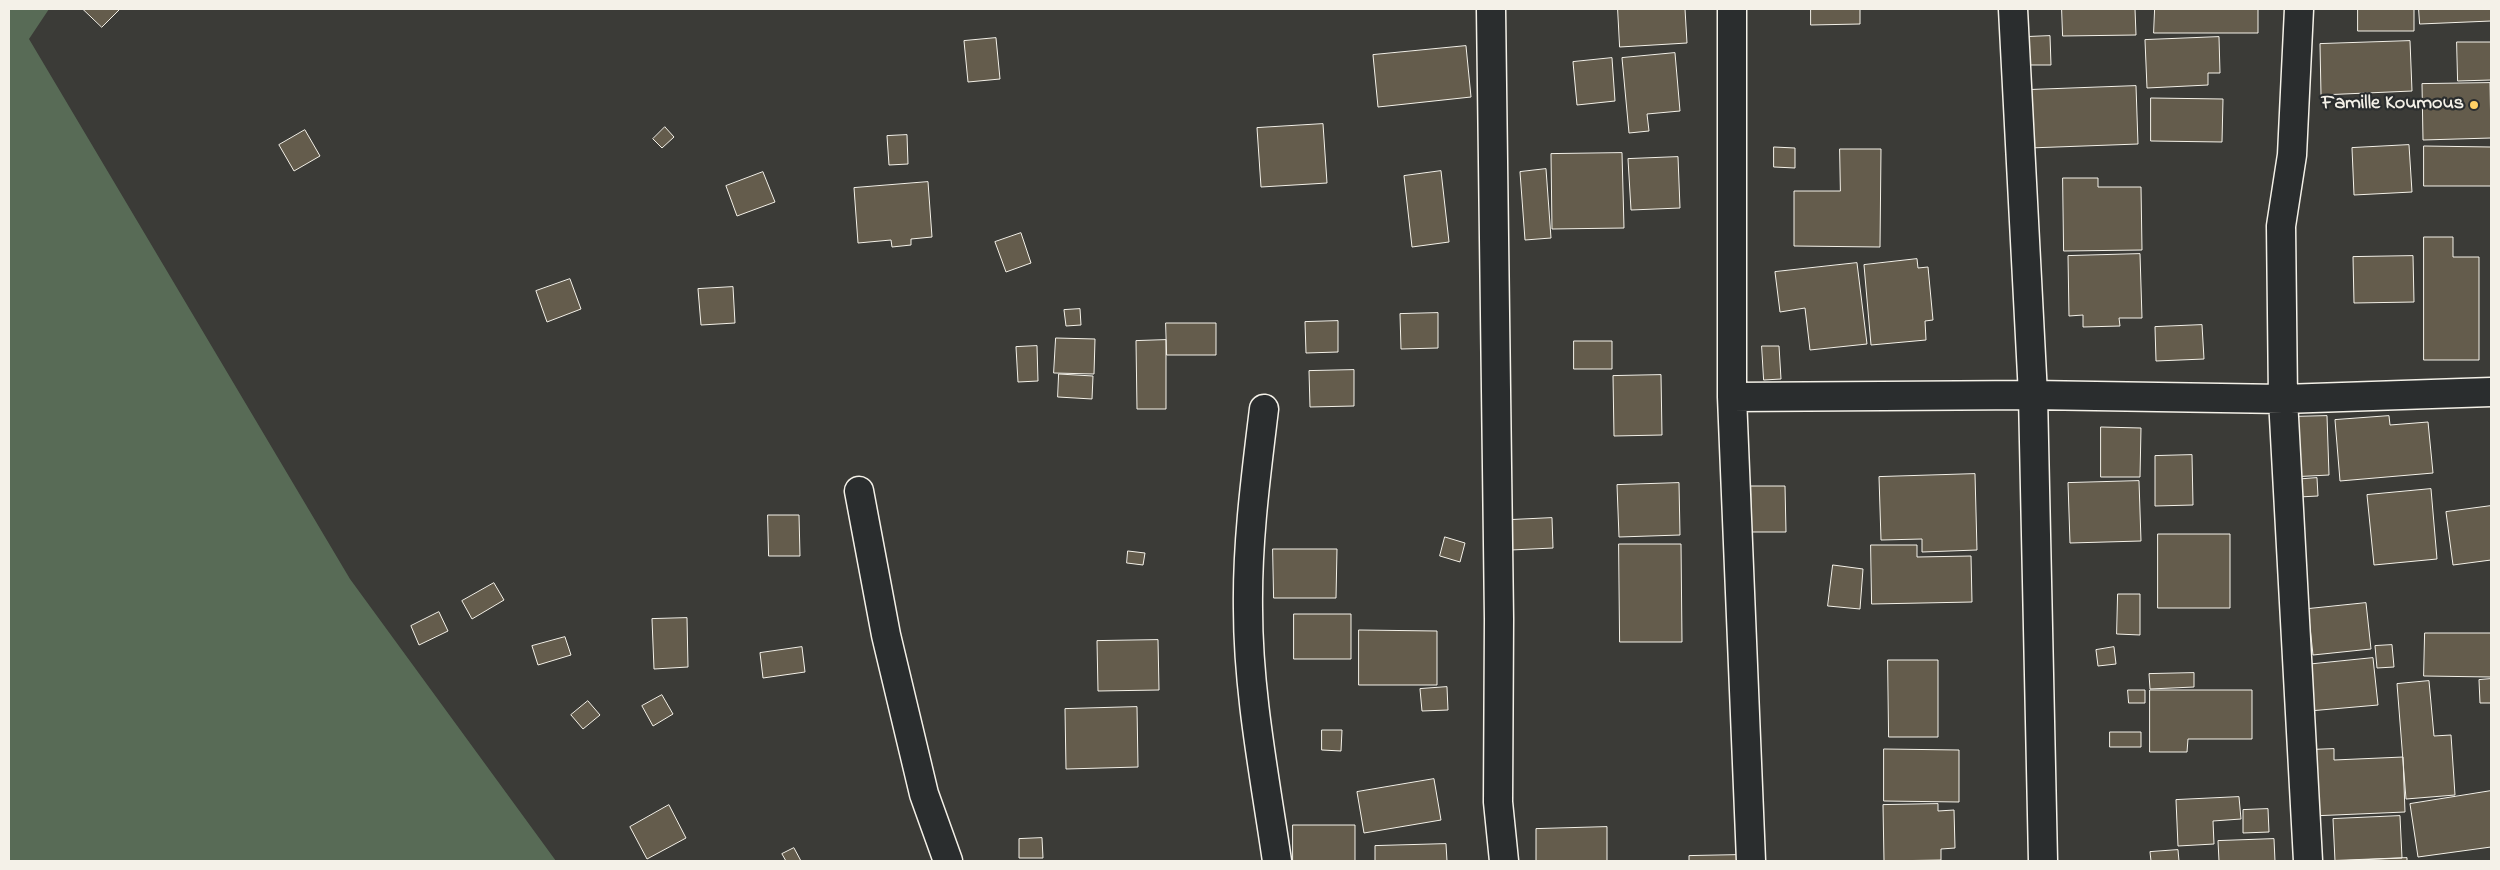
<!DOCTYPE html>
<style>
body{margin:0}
#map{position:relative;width:2500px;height:870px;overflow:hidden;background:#3b3b37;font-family:"Indie Flower",sans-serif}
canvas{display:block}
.frame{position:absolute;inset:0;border:10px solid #f4f1e8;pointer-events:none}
</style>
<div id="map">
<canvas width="2500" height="870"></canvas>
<div class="frame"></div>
</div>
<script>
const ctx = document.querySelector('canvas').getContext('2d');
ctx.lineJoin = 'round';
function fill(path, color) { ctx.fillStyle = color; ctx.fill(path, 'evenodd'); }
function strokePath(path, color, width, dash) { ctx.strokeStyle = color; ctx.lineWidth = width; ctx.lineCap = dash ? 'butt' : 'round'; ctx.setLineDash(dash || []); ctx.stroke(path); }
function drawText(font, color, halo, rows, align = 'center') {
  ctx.font = font + ' "Indie Flower",sans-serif'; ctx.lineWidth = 4.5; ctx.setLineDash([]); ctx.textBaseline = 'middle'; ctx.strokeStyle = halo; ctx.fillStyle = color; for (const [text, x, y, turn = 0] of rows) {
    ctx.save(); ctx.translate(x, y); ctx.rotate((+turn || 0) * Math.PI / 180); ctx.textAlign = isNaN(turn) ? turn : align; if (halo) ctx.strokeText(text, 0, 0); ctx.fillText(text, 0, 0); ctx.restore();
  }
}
const green = new Path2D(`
 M9,9H49L29,39L350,579L556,861H9Z`);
const building = new Path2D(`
 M83,9H120L102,27Z
 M1618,9H1685L1687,43L1620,47Z
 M1811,9H1860V24L1811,25Z
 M2062,9H2135L2136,35L2063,36Z
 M2155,9H2258V33H2154Z
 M2358,9H2414V31H2358Z
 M2419,9H2491V21L2420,24Z
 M2050,36L2051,65H2027L2026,37Z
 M2219,37L2220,73H2208V85L2147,88L2145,40Z
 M996,38L1000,79L968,82L964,41Z
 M2410,41L2412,91L2321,95L2320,44Z
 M2457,42H2491V80L2458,81Z
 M1466,46L1471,97L1378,107L1373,55Z
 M1675,53L1680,111L1647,114L1649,131L1629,133L1622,58Z
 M1612,58L1615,101L1577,105L1573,62Z
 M2490,83L2491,138L2423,140L2422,84Z
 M2136,86L2138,144L2029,148L2028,90Z
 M2151,98L2223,99L2222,142L2151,141Z
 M1323,124L1327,183L1261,187L1257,128Z
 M665,127L674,137L662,148L653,139Z
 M305,130L320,156L294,171L279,145Z
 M907,135L908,164L889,165L887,136Z
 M2409,145L2412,192L2354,195L2352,148Z
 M2424,146L2491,147V186H2424Z
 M1774,147L1795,148V168L1774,167Z
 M1840,149H1881L1880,247L1794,246V191H1840Z
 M1622,153L1624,228L1552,229L1551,154Z
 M1678,157L1680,208L1631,210L1628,159Z
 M1546,169L1551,238L1525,240L1520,172Z
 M1441,171L1449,242L1412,247L1404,176Z
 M763,172L775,202L737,216L726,186Z
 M2063,178H2098V187H2141L2142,250L2064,251Z
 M928,182L932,237L911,239V245L892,247L891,240L858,243L854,188Z
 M1021,233L1031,263L1006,272L995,242Z
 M2424,237H2453V257H2479V360H2424Z
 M2140,254L2142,318H2119L2120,326L2083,327V315L2069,316L2068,256Z
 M2413,256L2414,302L2354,303L2353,257Z
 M1917,259L1918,268L1928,267L1933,320L1925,321L1926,340L1871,345L1864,265Z
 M1857,263L1867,344L1810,350L1805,308L1780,312L1775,272Z
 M570,279L581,309L547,322L536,291Z
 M733,287L735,323L701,325L698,289Z
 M1080,309L1081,325L1066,326L1064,310Z
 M1438,313V348L1401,349L1400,314Z
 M1338,321V352L1306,353L1305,322Z
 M1166,323H1216V355H1167Z
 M2202,325L2204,359L2156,361L2155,327Z
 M1056,338L1095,339L1094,374L1054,373Z
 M1166,340V409H1137L1136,341Z
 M1574,341H1612V369H1574Z
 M1037,346L1038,381L1018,382L1016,347Z
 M1762,346H1779L1781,379L1764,380Z
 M1354,370V406L1310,407L1309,371Z
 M1059,374L1093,376L1092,399L1058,397Z
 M1661,375L1662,435L1614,436L1613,376Z
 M2327,416L2329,475L2290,477L2288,417Z
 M2389,416L2390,425L2428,422L2433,473L2340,481L2335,420Z
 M2101,427L2141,428L2140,477H2101Z
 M2192,455L2193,505L2155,506V456Z
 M1975,474L1977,550L1922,552V539L1881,540L1879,477Z
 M2317,478L2318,496L2279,498L2278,481Z
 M2139,481L2141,541L2070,543L2068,483Z
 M1679,483L1680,535L1619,537L1617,485Z
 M1751,486H1785L1786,532H1752Z
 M2431,489L2437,559L2374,565L2367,495Z
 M2491,506V560L2453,565L2446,512Z
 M768,515H799L800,556H769Z
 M1552,518L1553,548L1511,550L1510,520Z
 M2158,534H2230V608H2158Z
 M1445,537L1465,543L1460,562L1440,556Z
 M1619,544H1681L1682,642H1620Z
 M1871,545H1917V557L1971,556L1972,602L1872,604Z
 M1273,549H1337L1336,598H1274Z
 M1128,551L1145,553L1143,565L1127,563Z
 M1833,565L1863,569L1860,609L1828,606Z
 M494,583L504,600L472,619L462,601Z
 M2118,594H2140V635L2117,634Z
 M2366,603L2371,649L2313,655L2308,609Z
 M439,612L448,631L419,645L411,626Z
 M1294,614H1351V659H1294Z
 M687,618L688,667L654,669L652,619Z
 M1359,630L1437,631V685H1359Z
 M2425,633H2491V677L2424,676Z
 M565,637L571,655L538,665L532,646Z
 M1158,640L1159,690L1098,691L1097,641Z
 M2392,645L2394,667L2377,668L2375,646Z
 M802,647L805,672L763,678L760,653Z
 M2114,647L2116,664L2098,666L2096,650Z
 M2373,658L2378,705L2309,711L2304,665Z
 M1888,660H1938V737H1889Z
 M2194,673V687L2150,689L2149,674Z
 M2491,679V703H2480L2479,680Z
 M2429,681L2434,736L2451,735L2455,795L2406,799L2397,684Z
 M1447,687L1448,710L1422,711L1420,689Z
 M2128,690H2145V703H2129Z
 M2150,690H2252V739H2188L2187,752H2150Z
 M662,695L673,714L653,726L642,706Z
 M588,701L600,715L583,729L571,715Z
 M1137,707L1138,767L1066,769L1065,709Z
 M1322,730H1342L1341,751L1322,750Z
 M2110,732H2141V747H2110Z
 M1884,749L1959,750V802L1884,801Z
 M2334,749V760L2403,757L2405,812L2311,816L2308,750Z
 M1434,779L1441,820L1364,833L1357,792Z
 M2491,791V847L2418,857L2410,804Z
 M2239,797L2241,819L2213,821L2214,844L2178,846L2176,800Z
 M1938,804V811L1954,810L1955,848L1941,849V860L1884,861L1883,805Z
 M669,805L686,838L647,859L630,827Z
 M2268,809L2269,832L2243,833V810Z
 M2400,816L2402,858L2335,861L2333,819Z
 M1293,825H1355V861H1293Z
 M1607,827V861H1536V829Z
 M1042,838L1043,858H1019V839Z
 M2274,839L2275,861H2219L2218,841Z
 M1446,844L1447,861H1375V846Z
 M794,848L801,861H786L782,854Z
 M2178,850L2179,861H2151L2150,852Z
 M1738,855L1739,861H1689V856Z
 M2407,858V861H2322Z`);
const street = new Path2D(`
 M1491,9L1499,619L1498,802L1504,861
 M1732,9V397L1751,861
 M2013,9L2033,395L2043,861
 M2299,9L2292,155L2281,226L2283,399L2308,861
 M1732,397L2033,395L2283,399L2491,392
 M1264,409C1256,475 1247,542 1248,609C1248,693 1265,778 1277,861
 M859,491L886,635L924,794L948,861`);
const markers = [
 [2474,105,5,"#ffd166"]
];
const poiNames = [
 ["Famille Koumous",2464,105]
];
fill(green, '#586b56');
fill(building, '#645c4c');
strokePath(building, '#f4f1e8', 1);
strokePath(street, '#f4f1e8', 31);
strokePath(street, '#2a2d2e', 28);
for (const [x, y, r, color] of markers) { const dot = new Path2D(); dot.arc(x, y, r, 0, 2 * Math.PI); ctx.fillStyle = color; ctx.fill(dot); strokePath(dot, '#2a2d2e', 2); }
drawText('bold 20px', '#f4f1e8', '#2a2d2e', poiNames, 'right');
</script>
